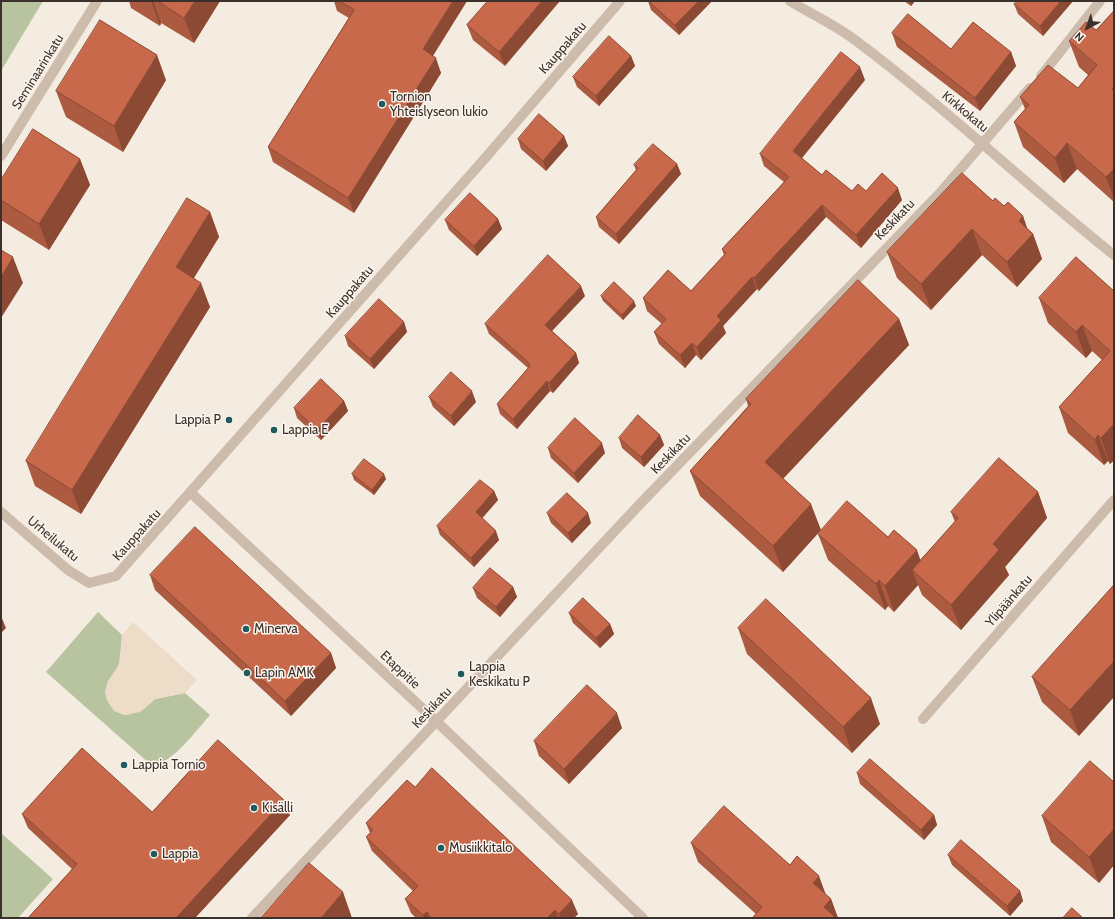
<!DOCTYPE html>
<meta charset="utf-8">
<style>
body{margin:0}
#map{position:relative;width:1115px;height:919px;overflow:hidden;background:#f4ebe1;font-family:Cabin,sans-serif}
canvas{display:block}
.frame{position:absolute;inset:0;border:2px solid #3b302b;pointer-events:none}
.north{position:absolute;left:1067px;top:8px;width:40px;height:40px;-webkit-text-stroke:3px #fbf5ee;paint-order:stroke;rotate:221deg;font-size:11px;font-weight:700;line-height:16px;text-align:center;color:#3b302b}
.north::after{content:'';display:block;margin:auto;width:14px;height:18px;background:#3b302b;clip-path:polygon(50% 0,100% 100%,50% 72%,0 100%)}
</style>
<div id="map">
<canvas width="1115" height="919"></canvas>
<div class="frame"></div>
<div class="north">N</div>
</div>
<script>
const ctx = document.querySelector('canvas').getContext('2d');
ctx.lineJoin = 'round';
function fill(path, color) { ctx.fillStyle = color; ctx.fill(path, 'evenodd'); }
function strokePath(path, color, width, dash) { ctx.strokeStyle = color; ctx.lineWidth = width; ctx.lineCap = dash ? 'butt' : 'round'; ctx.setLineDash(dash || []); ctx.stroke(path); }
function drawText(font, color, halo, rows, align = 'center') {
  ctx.font = font + ' Cabin,sans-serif'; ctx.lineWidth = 3; ctx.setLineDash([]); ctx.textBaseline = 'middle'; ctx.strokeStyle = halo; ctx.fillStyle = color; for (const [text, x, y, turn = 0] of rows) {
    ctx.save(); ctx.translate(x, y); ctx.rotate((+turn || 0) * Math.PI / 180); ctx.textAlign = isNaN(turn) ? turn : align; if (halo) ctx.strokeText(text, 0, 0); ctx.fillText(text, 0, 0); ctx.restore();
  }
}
const green = new Path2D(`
 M1,1H43L1,71Z
 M98,612L122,635C121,644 122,658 118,666C115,673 109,678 107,685C102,699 113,713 126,715L145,708L155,699L185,693L210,715C197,729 169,769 150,764L46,672Z
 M1,833L53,879L18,918H1Z`);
const plaza = new Path2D(`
 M133,622L197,680L185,693L155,699L140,712L126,715L114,711L107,700L105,692L108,681L119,665L122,635Z`);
const minor = new Path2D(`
 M790,1C811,14 835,25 855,40C945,107 1026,185 1114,255
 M1041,76L1100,1
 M1,156L97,1
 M190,492L437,722L643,918
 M1,512L68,570L89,583L116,576L487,156L620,1
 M923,719L1114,500
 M252,918L640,504L940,193L1030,88`);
const wall = new Path2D(`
 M129,1H220L194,43L161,23L160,26L131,8Z
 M334,1H467L433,56L441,73L354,213L273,162L268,147L349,18L337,11Z
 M488,1L505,66L473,40L467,25Z
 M648,1H712L679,35L651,10Z
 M904,1H915L911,6Z
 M1073,1L1043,36L1018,14L1014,4Z
 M1114,11V202L1077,169L1064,183L1023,147L1014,122L1025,109L1020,97L1078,88L1088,75L1079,67L1069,41L1096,30Z
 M892,33L951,49L1011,52L1016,66L980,111L897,47Z
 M631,56L635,66L599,106L577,87L573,77Z
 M166,80L123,152L66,117L56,91Z
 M865,80L802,158L822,175L852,191H866L902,200L861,248L826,217L759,291L757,289L723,326L726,333L701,360L696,355L685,368L659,344L654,332L662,324L647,311L643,298L691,291L724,255L722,249L784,182L764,166L760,154Z
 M564,136L568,146L546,171L521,149L518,139Z
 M80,159L90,185L49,250L1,220V180Z
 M677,164L681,174L619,244L599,227L596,217L636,170L634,165Z
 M993,201L1004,206L1023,216L1027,228L1033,234L1042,259L1017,287L982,255L931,310L897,278L887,252Z
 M210,212L219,237L194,278L210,307L81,514L35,486L26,461Z
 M498,219L502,229L477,256L449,230L445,220Z
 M1114,291V460L1110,464L1108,461L1104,465L1068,433L1059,407L1102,360L1092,351L1086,358L1048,323L1039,298Z
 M585,296L552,331L576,353L579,363L553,393L550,391L517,429L500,414L497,404L528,368L489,334L485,324Z
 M601,296L636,306L623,320L603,301Z
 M899,319L909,345L783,479L821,530L783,572L700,496L690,471L748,406L746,399Z
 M404,322L407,332L374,369L348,346L345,336Z
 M429,397L476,402L454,426L433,407Z
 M344,401L348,411L321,440L297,418L294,408Z
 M660,435L664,445L644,467L622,448L619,438Z
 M548,448L605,453L578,483L551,458Z
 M352,474L386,479L374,495L354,480Z
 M494,491L498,500L482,518L499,540L474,567L440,535L437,526Z
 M1038,492L1047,518L1005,567L1009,575L961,630L922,595L918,585L894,612L888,606L885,610L828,560L818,534L888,537L920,560L955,522L951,512Z
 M547,513L591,523L572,543L551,523Z
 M150,575L331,653L336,668L291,716L155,590Z
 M1114,585L1079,736L1042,702L1032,677Z
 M513,587L517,597L500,617L477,598L473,588Z
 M569,613L610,624L614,634L600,648L573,623Z
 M738,628L880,724L852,753L747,654Z
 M622,728L569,784L539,756L534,741Z
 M857,773L934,815L937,825L924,840L860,784Z
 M1114,782V865L1099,883L1051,842L1042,816Z
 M415,787L578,914L574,918H416L411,913L405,899L413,891L372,851L366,837L370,833L366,823Z
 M152,812L290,815L195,918H28L72,869L28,828L22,814Z
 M691,843L790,865L831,899L838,918H754L753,917L756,914L698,862Z
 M948,855L1020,891L1023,901L1010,916L952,865Z`);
const shadedWall = new Path2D(`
 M151,1H153L161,23L160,26Z
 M195,1H220L194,43L184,18Z
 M453,1H467L428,63L423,49Z
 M542,1H560L505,66L499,52Z
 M699,1H712L679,35L675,25Z
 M909,1H915L911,6Z
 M1061,1H1073L1043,36L1040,26Z
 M1011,52L1016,66L980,111L975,98Z
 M157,55L166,80L123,152L114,126Z
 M631,56L635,66L599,106L596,96Z
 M436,58L441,73L354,213L348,198Z
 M860,67L865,80L797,164L793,151Z
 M564,136L568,146L546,171L543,161Z
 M1067,143L1077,169L1064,183L1055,158Z
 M80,159L90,185L49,250L39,224Z
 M677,164L681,174L619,244L616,234Z
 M1114,169V198L1106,177Z
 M898,188L902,200L861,248L856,235Z
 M822,205L826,217L759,291L754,278Z
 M210,212L219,237L185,292L176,267Z
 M1023,216L1030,237L1033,234L1042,259L1017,287L1007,262L1019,221Z
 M498,219L502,229L477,256L474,246Z
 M972,229L982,255L931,310L921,284Z
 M13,257L23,283L1,318V277Z
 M752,277L757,289L723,326L726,333L701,360L697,347L717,316Z
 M201,283L210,307L81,514L72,490Z
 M581,286L585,296L548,335L545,325Z
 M634,301L636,306L623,320L622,315Z
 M899,319L909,345L774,488L765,462Z
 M404,322L407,332L374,369L370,359Z
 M1082,325L1092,351L1086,358L1076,332Z
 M692,343L696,355L685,368L680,355Z
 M576,353L579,363L553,393L549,383Z
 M547,381L550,391L517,429L513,419Z
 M472,391L476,402L454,426L451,416Z
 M344,401L348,411L321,440L317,430Z
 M1114,424V460L1110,464L1101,438Z
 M660,435L664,445L644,467L641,457Z
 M1098,435L1108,461L1104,465L1095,440Z
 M602,443L605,453L578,483L574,473Z
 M384,474L386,479L374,495L372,490Z
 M494,491L498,500L479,522L476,512Z
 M1038,492L1047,518L1005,567L1009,575L961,630L951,605L993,544Z
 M811,504L821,530L783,572L773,546Z
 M588,513L591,523L572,543L568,533Z
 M496,531L499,540L474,567L471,558Z
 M917,550L926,576L912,570L918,585L894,612L885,586Z
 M879,580L888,606L885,610L876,584Z
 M513,587L517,597L500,617L496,607Z
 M1,616L6,628L1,633Z
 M610,624L614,634L600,648L596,638Z
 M331,653L336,668L291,716L285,701Z
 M1114,661V697L1079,736L1070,710Z
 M871,698L880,724L852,753L843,727Z
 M617,713L622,728L569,784L564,769Z
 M284,800L290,815L195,918H176Z
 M934,815L937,825L924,840L921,830Z
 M1114,829V865L1099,883L1089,857Z
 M819,876L826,895L813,883Z
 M1020,891L1023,901L1010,916L1007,906Z
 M343,892L352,918H321Z
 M831,899L838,918H828L824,907Z
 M572,900L578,914L574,918H561L559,914Z
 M555,910L558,918H547Z
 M427,912L429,918H424L423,915Z`);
const building = new Path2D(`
 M158,1H195L184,18Z
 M339,1H453L423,49L436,58L348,198L268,147L354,10Z
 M488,1H542L499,52L467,25Z
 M649,1H699L675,25Z
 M1017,1H1061L1040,26L1014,4Z
 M1114,11V87L1112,89L1114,91V169L1106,177L1067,143L1055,158L1014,122L1029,105L1020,97L1048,65L1078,88L1097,65L1069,41L1086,22L1096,30Z
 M908,14L951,49L973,22L1011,52L975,98L892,33Z
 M100,20L157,55L114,126L56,91Z
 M609,36L631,56L596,96L573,77Z
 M841,52L860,67L793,151L822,175L826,170L852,191L858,184L866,191L882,173L898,188L856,235L822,205L754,278L752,277L717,316L721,320L697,347L692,343L680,355L654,332L666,319L643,298L668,270L691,291L726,253L722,249L789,177L760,154Z
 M539,114L564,136L543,161L518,139Z
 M33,129L80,159L39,224L1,200V180Z
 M653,144L677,164L616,234L596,217L638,168L634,165Z
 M962,173L993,201L995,198L1004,206L1008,202L1023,216L1019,221L1033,234L1007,262L972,229L921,284L887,252Z
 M470,193L498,219L474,246L445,220Z
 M187,198L210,212L176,267L201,283L72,490L26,461Z
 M1,250L13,257L1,277Z
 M548,255L581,286L545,325L576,353L549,383L547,381L513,419L497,404L530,366L528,362L485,324Z
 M1076,257L1114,291V424L1101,438L1098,435L1095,440L1059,407L1110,351L1082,325L1076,332L1039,298Z
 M858,280L899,319L765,462L811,504L773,546L690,471L751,404L746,399Z
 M614,282L634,301L622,315L601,296Z
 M379,299L404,322L370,359L345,336Z
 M451,372L472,391L451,416L429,397Z
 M321,379L344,401L317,430L294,408Z
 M638,415L660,435L641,457L619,438Z
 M575,418L602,443L574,473L548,448Z
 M999,458L1038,492L993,544L999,550L951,605L912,570L958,518L951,512Z
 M364,459L384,474L372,490L352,474Z
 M480,480L494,491L476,512L496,531L471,558L437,526Z
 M567,493L588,513L568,533L547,513Z
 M847,501L888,537L894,530L917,550L885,586L879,580L876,584L818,534Z
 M195,527L331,653L285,701L150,575Z
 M490,568L513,587L496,607L473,588Z
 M1114,585V661L1070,710L1032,677Z
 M583,598L610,624L596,638L569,613Z
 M766,599L871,698L843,727L738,628Z
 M587,685L617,713L564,769L534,741Z
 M218,740L284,800L176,918H28L77,864L22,814L82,748L152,812Z
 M870,759L934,815L921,830L857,773Z
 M1090,761L1114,782V829L1089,857L1042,816Z
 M432,768L572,900L559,914L555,910L547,918H540L539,917L537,918H431L427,912L423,915L405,899L418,886L366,837L373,830L366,823L407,780L415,787Z
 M724,806L790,865L797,856L819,876L813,883L831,899L824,907L834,916L832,918H754L753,917L762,907L691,843Z
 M961,840L1020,891L1007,906L948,855Z
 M309,863L343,892L321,918H261Z
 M1072,908L1083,918H1063Z`);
const markers = [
 [382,104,4,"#1f5a5e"],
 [229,420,4,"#1f5a5e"],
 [274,430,4,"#1f5a5e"],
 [246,629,4,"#1f5a5e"],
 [247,673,4,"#1f5a5e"],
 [461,674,4,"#1f5a5e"],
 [124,765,4,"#1f5a5e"],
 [254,808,4,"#1f5a5e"],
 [441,848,4,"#1f5a5e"],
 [154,854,4,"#1f5a5e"]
];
const streetNames = [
 ["Kauppakatu",563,48,-49],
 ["Seminaarinkatu",38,72,-58],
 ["Kirkkokatu",965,112,40],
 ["Keskikatu",895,220,-46],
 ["Kauppakatu",350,292,-49],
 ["Keskikatu",671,454,-46],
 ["Kauppakatu",137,535,-48],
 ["Urheilukatu",53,539,40],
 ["Ylipäänkatu",1009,601,-49],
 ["Etappitie",400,670,43],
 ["Keskikatu",432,708,-47]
];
const poiNames = [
 ["Tornion",390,97],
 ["Yhteislyseon lukio",390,112],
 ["Lappia P",221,420,"right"],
 ["Lappia E",282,430],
 ["Minerva",254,629],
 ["Lappia",469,667],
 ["Keskikatu P",469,682],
 ["Lapin AMK",255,673],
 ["Lappia Tornio",132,765],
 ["Kisälli",262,808],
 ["Musiikkitalo",449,848],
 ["Lappia",162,854]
];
fill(green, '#b8c4a0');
fill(plaza, '#ecdcc8');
strokePath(minor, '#cdbbac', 10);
fill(wall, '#ac5a40');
fill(shadedWall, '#8c4a34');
fill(building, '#c8694b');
strokePath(building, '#8c4a34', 1);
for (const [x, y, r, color] of markers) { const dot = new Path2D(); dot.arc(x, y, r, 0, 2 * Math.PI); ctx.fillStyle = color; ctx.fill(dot); strokePath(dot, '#fbf5ee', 1.5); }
drawText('13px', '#3b302b', '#fbf5ee', streetNames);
drawText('13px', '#3b302b', '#fbf5ee', poiNames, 'left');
</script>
